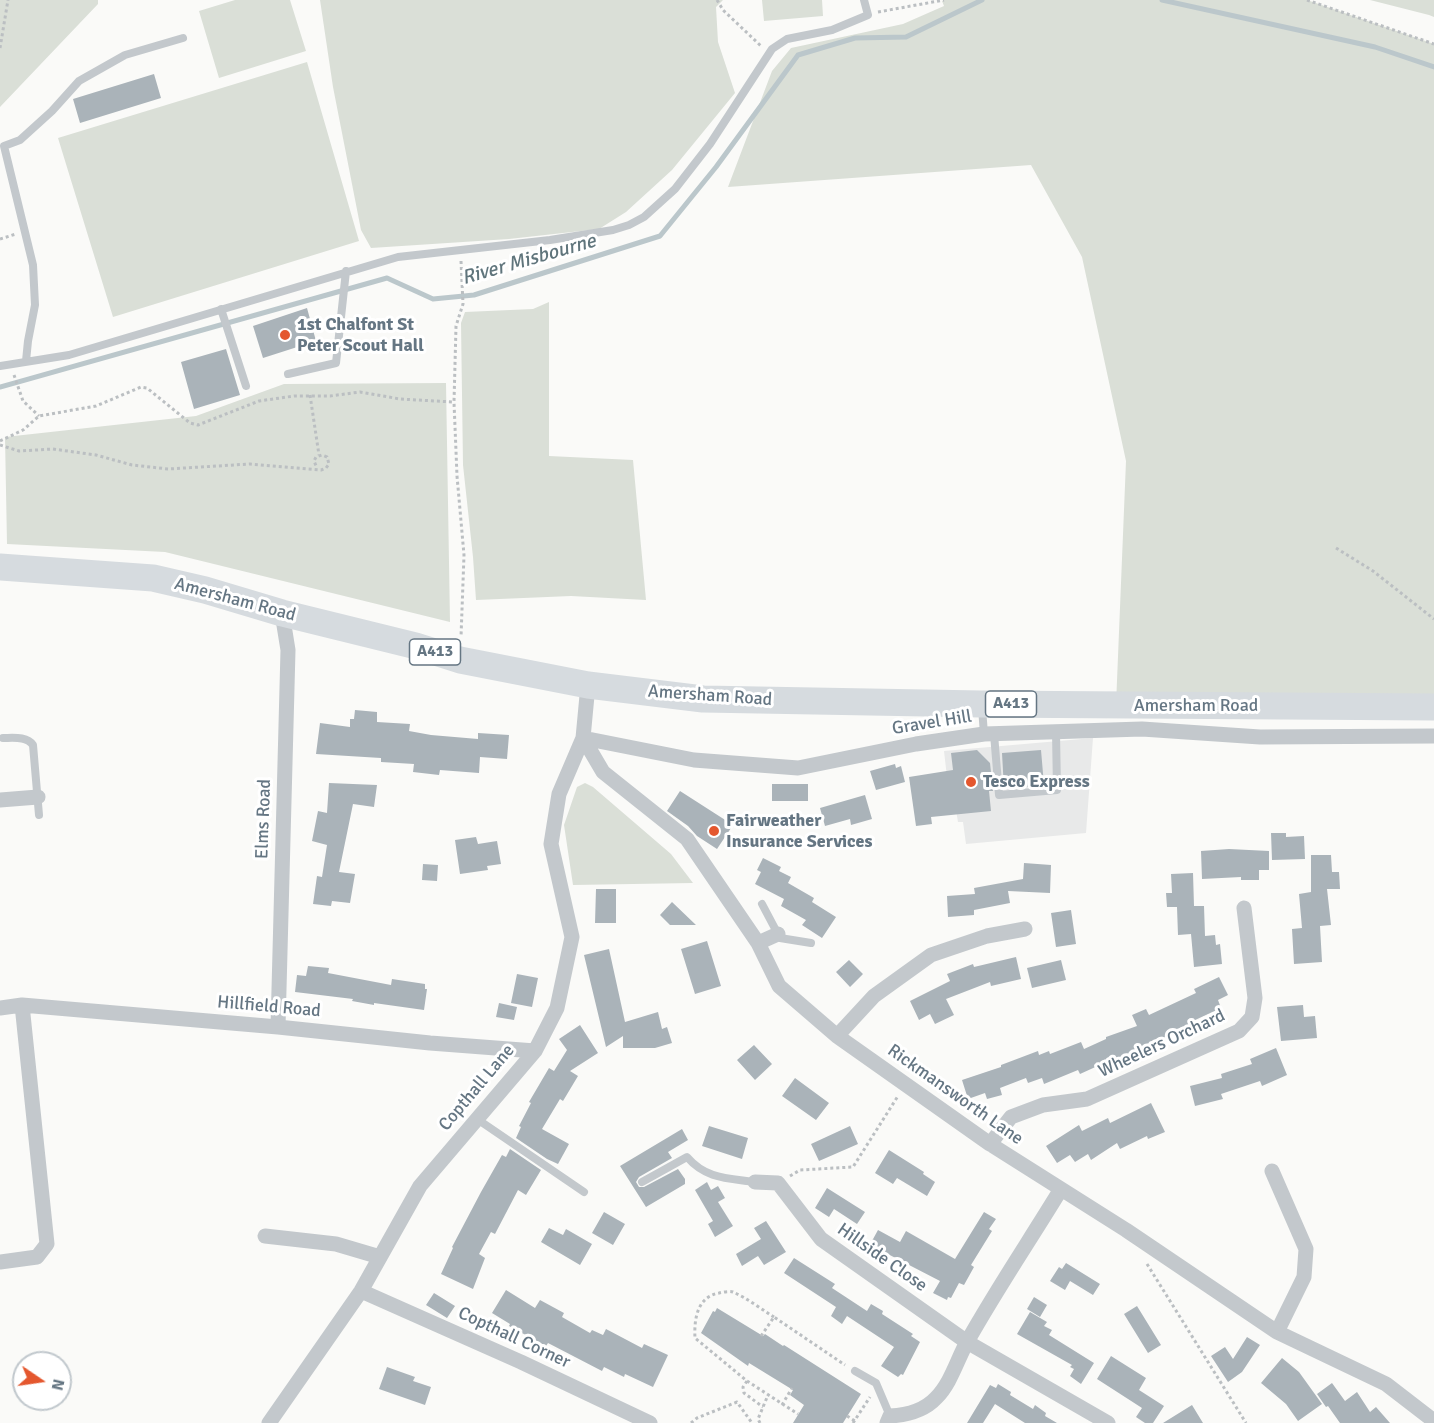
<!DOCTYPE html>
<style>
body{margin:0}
#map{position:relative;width:1434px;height:1423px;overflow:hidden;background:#fafaf8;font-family:Signika,sans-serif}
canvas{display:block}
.north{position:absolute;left:12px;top:1351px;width:60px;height:60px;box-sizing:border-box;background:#fff;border:2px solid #c1c8cd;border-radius:50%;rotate:103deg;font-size:16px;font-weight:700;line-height:24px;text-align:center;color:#657683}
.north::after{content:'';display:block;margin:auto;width:21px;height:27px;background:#e4572e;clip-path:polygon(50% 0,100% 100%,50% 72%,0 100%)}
</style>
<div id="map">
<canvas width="1434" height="1423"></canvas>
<div class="north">N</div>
</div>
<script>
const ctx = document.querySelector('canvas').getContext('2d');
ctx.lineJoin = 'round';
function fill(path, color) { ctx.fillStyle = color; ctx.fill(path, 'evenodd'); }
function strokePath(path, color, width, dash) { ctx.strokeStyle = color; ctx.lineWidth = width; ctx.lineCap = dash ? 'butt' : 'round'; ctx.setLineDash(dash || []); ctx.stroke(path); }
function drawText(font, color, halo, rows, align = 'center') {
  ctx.font = font + ' Signika,sans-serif'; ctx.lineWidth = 6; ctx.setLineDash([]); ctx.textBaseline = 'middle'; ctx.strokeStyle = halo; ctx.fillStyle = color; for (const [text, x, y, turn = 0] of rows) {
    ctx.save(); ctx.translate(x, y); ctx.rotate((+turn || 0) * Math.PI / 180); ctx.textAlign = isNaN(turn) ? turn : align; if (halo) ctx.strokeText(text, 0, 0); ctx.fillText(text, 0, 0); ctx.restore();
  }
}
const built = new Path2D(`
 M1093,738L1086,833L966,844L963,822H958L953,793L948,786L944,751Z`);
const green = new Path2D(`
 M0,0H98V4L0,107Z
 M235,0H290L306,51L219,78L199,11Z
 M320,0H723L716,7L718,42L735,93L672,170L626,212L599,229L509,239L371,248L361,230L333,87Z
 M762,0H822L823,16L764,21Z
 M944,0H1307L1434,44V707L1116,705L1126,461L1082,257L1031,165L728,187L772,71L791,48L903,24L944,6L942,1Z
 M1370,0H1434V17L1429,15Z
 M307,62L359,241L113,317L58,138Z
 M549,302V456L633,460L646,600L571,596L476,600L473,557L463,465L461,323L465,312L533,309Z
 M446,383L450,622L165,552L7,544L5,437L196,416L284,384Z
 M585,783L593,787L671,854L693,883L573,885L564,825L577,787Z`);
const stream = new Path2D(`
 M1162,0L1375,47L1434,67
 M0,387L387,278L433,299L474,295L660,236L716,167L798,55L855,38L906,37L982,0`);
const building = new Path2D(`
 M154,74L161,98L80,123L73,99Z
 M307,308L316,341L263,358L253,326Z
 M226,349L240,395L194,409L181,362Z
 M355,710L377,712V722L410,724L409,731L431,735L478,739V733L509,735L507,759L480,757L479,773L440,770L439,775L413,772L414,764L381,762V758L316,754L320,723L350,727V719H354Z
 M977,750L990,763L993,791H989L991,811L931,817L932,824L916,826L909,777L953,770L951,753Z
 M1041,750L1044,785L1004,789L1002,753Z
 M895,764L896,768L901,766L905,782L876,790L870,771Z
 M329,783L377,785L374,807L353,804L339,872L355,874L350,903L332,901L331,906L313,904L317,876L322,877L327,845L312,841L318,811L327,813Z
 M772,784H808V801H772Z
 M680,791L733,825L717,849L697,836L688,826L667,811Z
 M865,795L872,819L851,825L850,819L825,826L820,808Z
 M1271,833H1286V837L1304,836L1305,859L1272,860Z
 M476,837L478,844L497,841L501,864L487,866L488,870L460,874L455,840Z
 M1229,849L1269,851V870H1259V880H1241V877L1202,879L1201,851Z
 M1311,855H1331L1332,872H1339L1340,889H1327L1331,925L1320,926L1322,962L1294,964L1292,929L1302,928L1299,894L1311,892Z
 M763,858L781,867L779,871L791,877L788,883L814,898L812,902L836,917L822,938L802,925L806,920L781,906L784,899L755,884L761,872L757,870Z
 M1024,863L1051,865L1050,893L1008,891L1010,903L974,910V915L948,917L947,896L975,894L974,888L1023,879Z
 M423,864L438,865L437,881L422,880Z
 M1193,873L1194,906H1204L1205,936L1215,935L1216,945L1220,944L1222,964L1194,967L1191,934L1178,935L1177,907H1167L1166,893H1172L1171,874Z
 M596,889H616V923H595Z
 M672,902L696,925H670L660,915Z
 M1071,910L1076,944L1056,947L1051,913Z
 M707,941L721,986L695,994L681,949Z
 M609,949L625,1022L658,1012L662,1029L667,1027L672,1043L655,1048H623V1036L606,1047L584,955Z
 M1016,957L1021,979L991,986L990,982L946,999L954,1015L935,1024L930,1014L919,1020L910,1001L950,981L947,974L973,964L974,967Z
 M849,960L863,974L850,987L836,972Z
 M1061,960L1066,980L1032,988L1027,968Z
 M308,966L329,968L328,973L391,985L392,979L425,984V989H427L424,1010L374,1003V1005L352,1001L353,999L295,992L297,975L306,976Z
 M517,974L538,978L532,1007L511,1003Z
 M1219,977L1228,995L1218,1000L1221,1008L1193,1021L1197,1028L1181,1036L1179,1031L1140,1048L1142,1052L1114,1062L1113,1059L1080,1074L1078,1070L1044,1084L1042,1078L1028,1083L1026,1078L1000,1088L1002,1095L987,1099L985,1093L968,1099L962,1080L1001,1067V1065L1038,1051L1039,1055L1049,1051L1050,1054L1081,1042L1084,1049L1106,1039V1037L1137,1026L1132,1015L1146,1009L1149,1015L1196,993L1194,989Z
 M499,1003L517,1007L514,1020L496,1017Z
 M1303,1005L1304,1017L1315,1016L1317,1038L1281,1041L1277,1007Z
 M580,1025L598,1053L570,1071L578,1076L563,1101L560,1099L542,1129L569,1144L558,1164L547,1159L516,1138L521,1127L519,1126L531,1103L529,1102L549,1068L554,1071L567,1050L559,1039Z
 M754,1045L772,1064L755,1080L737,1060Z
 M1276,1048L1287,1075L1262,1086L1260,1081L1221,1094L1223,1099L1195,1106L1190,1086L1222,1078L1221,1074L1252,1064L1250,1059Z
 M795,1078L829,1103L816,1120L782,1096Z
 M1151,1103L1165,1132L1148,1139L1147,1136L1120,1149L1117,1143L1091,1160L1088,1154L1075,1162L1070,1155L1057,1163L1046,1146L1079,1125L1082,1131L1108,1118L1110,1123Z
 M709,1126L748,1138L742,1159L702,1146Z
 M850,1126L858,1144L819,1161L811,1144Z
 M682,1129L688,1140L668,1152L672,1158L639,1177L636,1182L639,1187H644L678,1169L685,1179V1184L646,1207L620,1166Z
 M510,1149L541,1170L526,1195L518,1190L495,1234L491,1232L479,1254L485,1258L473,1289L441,1274L453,1248L452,1247L481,1192L502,1155L506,1157Z
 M889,1150L924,1172L923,1174L935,1182L927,1196L897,1178L893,1184L875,1173Z
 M707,1182L711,1190L718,1186L725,1198L718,1202L733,1226L715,1237L708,1224L713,1221L695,1190Z
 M827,1188L865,1212L857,1224L834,1209L829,1217L815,1208Z
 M604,1212L625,1224L613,1245L592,1233Z
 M984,1212L996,1219L989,1229L992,1231L971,1265L974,1267L964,1285L959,1283L951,1298L948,1297L947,1300L933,1293L940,1281L882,1251L879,1257L867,1250L878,1230L900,1242L906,1231L955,1259Z
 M766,1221L786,1252L764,1265L758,1256L742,1266L736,1254L761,1239L754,1228Z
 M549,1228L563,1235L566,1229L592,1244L580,1265L541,1242Z
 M794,1258L835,1284L832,1288L867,1311L871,1304L883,1311L882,1314L913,1334L911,1336L920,1342L903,1375L901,1374L898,1377L881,1366L894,1347L847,1316L842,1324L831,1316L836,1307L784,1273Z
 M1066,1263L1100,1284L1093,1295L1070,1281L1065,1290L1050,1281L1059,1267L1062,1269Z
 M506,1290L535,1308L540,1300L564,1313L562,1317L590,1333L592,1330L603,1335L606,1329L642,1348L644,1344L668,1355L653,1387L625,1374L624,1377L604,1367L602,1371L548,1343L546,1346L509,1326L510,1324L492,1313Z
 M434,1293L455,1306L447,1318L426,1305Z
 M1034,1297L1047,1305L1040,1317L1027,1309Z
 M1137,1306L1161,1345L1148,1353L1124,1314Z
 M717,1308L763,1336L765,1334L783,1346L784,1345L861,1394L843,1423H793L804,1405L790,1395L793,1390L749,1363L748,1366L701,1333L713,1311L715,1312Z
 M1030,1312L1047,1322L1044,1326L1052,1330L1049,1335L1094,1363L1081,1384L1070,1376L1074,1369L1070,1367L1072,1365L1017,1334Z
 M1247,1337L1260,1345L1242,1372L1228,1382L1211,1356L1225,1347L1233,1359Z
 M1111,1356L1146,1378L1139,1390L1164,1406L1153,1423H1145L1136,1417L1142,1408L1097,1379Z
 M1282,1358L1299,1372L1322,1404L1298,1421L1286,1404L1261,1383Z
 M387,1367L415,1377L413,1381L431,1387L425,1405L379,1389Z
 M1332,1383L1345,1401L1357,1392L1370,1412L1376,1407L1390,1423H1340L1328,1406L1326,1407L1317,1394Z
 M998,1384L1011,1392L1010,1395L1033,1409L1035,1405L1046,1413L1045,1416L1057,1423H1025L995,1404L983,1423H967L990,1385L996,1388Z
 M1192,1405L1203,1423H1163Z`);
const path = new Path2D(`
 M717,0L723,10L761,46
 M1307,0L1434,44
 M878,12L944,0
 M0,48L8,0
 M0,239L16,234
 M461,261L463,304L456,326L454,402L457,476L464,555L461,637
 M14,375L23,401L39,416
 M310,395L319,455
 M0,441L23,430L39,416L96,406L141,387L147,388L190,423L198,425L259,401L294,396H330L360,392L400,399L454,402
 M0,445L19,451L53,449L96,455L132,465L168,469L250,464L321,470L326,468L329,464L327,457L322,455L316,457L314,461L317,468
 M1336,548L1373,571L1434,619
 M790,1176L800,1170L853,1167L898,1096
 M1147,1264L1246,1423
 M774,1317C761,1309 747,1298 733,1292C729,1291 723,1292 719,1293C697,1297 694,1319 695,1338L747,1381L798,1414
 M761,1336L774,1317L845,1365
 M747,1381L743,1387L744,1393L763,1407
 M782,1405L792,1388
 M847,1416L855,1421
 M691,1423L697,1418L737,1402L752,1423
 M760,1423L758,1419L768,1395
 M853,1423L870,1397`);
const lane = new Path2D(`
 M221,309L246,386
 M26,361L28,341L35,305L33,265L4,146L20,140L52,111L79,81L125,55L183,38
 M0,366L69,355L398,257L550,240L613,230L629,225L644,217L675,189L710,144L772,49L787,39L832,30L868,15L864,0
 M288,374L336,363L346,271
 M982,708L984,734
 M994,734L999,795L1057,790L1056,732
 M3,738C13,738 27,736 33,745L39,815
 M762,904L780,938L811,943
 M477,1119L584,1192
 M642,1182L687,1157C706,1179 727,1178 755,1182
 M855,1371L876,1383L890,1416`);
const street = new Path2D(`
 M588,685L583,738L603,772L687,839L758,943L779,986L837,1036L990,1144L1126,1230L1277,1332L1386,1384L1434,1421
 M583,738L694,760L798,768L916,744L984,734L1142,729L1260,737L1434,736
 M0,800L38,797
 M758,943L778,934
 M0,1008L22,1005L278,1027L430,1043L535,1051
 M278,1027L288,650L282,613
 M837,1036L874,996L931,955L987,936L1025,929
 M990,1144L1011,1117L1043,1105L1087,1099L1239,1031L1252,1017L1255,998L1244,908
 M1272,1171L1306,1249L1304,1277L1277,1332
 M755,1182L778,1183L821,1239L967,1342L1108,1423
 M265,1236L336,1244L380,1257
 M0,1262L37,1257L47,1244L22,1005
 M361,1291L521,1362L650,1423
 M269,1423L361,1291L420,1186L535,1051L557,1008L572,937L551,844L559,794L583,738
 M887,1423L890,1416C907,1415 924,1411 936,1398C951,1383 957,1360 967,1342C996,1290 1030,1240 1061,1189`);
const highway = new Path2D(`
 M0,567L153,578L205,590L282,613L416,646L460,660L588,685L703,699L981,704L1434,707`);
const markers = [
 [285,335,6,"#e4572e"],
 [971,782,6,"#e4572e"],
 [714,831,6,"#e4572e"]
];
const shields = [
 [435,652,51],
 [1011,704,51]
];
const shieldNames = [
 ["A413",435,652],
 ["A413",1011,704]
];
const poiNames = [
 ["1st Chalfont St",297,325],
 ["Peter Scout Hall",297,346],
 ["Tesco Express",983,782],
 ["Fairweather",726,821],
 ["Insurance Services",726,842]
];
const streetNames = [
 ["Amersham Road",235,600,15],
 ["Amersham Road",710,696,4],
 ["Amersham Road",1196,706],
 ["Gravel Hill",932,723,-9],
 ["Elms Road",264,819,-88],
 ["Hillfield Road",269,1007,5],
 ["Wheelers Orchard",1162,1044,-25],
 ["Copthall Lane",477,1088,-50],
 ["Rickmansworth Lane",955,1095,35],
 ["Hillside Close",882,1258,35],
 ["Copthall Corner",514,1338,25]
];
const waterNames = [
 ["River Misbourne",529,260,-16]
];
fill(built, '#e8e9e9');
fill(green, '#dadfd7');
strokePath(stream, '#bbc7cb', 5);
fill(building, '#aab3b9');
strokePath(path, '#bbbfc2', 3, [3, 3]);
strokePath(lane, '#c3c8cc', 8);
strokePath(street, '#c3c8cc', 15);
strokePath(highway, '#d6dbdf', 27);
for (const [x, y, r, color] of markers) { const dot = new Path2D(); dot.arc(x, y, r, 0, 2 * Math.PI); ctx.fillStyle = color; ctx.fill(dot); strokePath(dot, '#fff', 2); }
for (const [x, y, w] of shields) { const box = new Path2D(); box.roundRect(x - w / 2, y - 13, w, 26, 4.5); ctx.fillStyle = '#fff'; ctx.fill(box); strokePath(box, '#657683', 1.5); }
drawText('bold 16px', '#657683', null, shieldNames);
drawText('bold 18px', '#657683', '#fff', poiNames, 'left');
drawText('18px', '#657683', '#fff', streetNames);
drawText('italic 20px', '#60757c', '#fff', waterNames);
</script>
